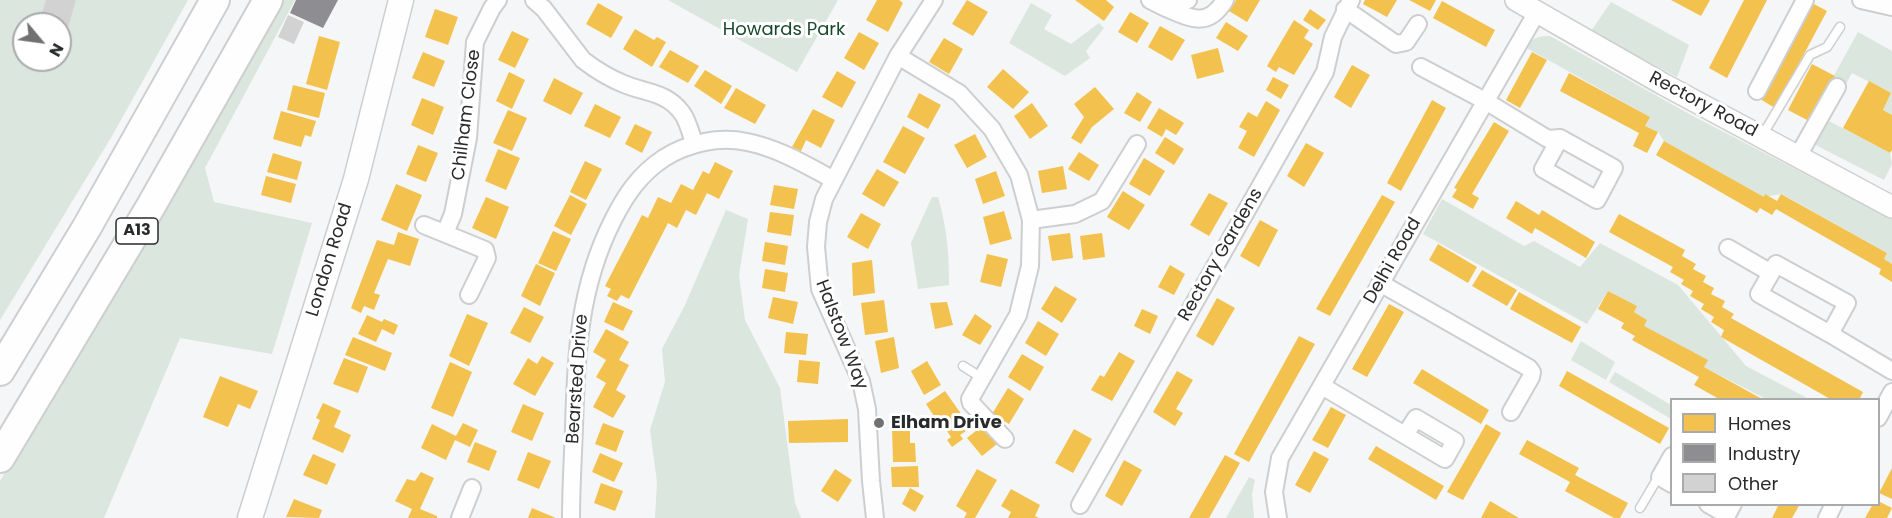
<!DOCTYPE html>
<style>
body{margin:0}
#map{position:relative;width:1892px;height:518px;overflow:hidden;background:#f5f6f7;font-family:Poppins,sans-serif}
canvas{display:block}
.legend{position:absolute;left:1670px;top:398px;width:210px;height:108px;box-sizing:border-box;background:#fff;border:2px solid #a9aaaa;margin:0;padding:8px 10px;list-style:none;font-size:18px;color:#292a2b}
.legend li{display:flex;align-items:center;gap:12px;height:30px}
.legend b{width:30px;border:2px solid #a9aaaa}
.north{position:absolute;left:12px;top:12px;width:60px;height:60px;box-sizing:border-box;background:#fff;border:2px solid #a9aaaa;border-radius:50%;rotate:119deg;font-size:16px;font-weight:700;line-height:24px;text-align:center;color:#292a2b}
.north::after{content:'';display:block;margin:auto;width:21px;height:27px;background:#707172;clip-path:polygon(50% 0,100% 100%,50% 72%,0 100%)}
</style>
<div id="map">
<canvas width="1892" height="518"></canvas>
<ul class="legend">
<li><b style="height:16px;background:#f2c14e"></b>Homes</li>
<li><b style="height:16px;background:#8d8d92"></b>Industry</li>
<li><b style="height:16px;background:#d2d2d2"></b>Other</li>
</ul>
<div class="north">N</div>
</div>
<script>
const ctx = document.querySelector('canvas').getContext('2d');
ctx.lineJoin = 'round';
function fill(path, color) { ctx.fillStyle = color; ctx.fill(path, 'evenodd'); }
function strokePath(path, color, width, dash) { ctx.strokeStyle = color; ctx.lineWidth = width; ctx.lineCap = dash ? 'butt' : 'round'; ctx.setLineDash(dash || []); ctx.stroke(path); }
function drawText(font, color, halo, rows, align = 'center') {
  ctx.font = font + ' Poppins,sans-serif'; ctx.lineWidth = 6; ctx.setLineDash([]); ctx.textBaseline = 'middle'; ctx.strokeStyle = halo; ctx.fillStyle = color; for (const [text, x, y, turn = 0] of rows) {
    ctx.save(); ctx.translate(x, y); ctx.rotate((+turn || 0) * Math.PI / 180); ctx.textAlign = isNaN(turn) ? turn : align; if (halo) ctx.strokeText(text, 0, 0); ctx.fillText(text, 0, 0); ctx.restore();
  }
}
const green = new Path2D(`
 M0,0H188L112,136L0,320ZM24,24H60V60H24Z
 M284,0H295L205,168L214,202L312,223L272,354L180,338L104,518H0V481Z
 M668,0H838L797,72Z
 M1611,2L1689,45L1677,77L1591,31Z
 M1031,3L1052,15L1044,29L1071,44L1099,23L1104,28L1086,51L1090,58L1065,76L1009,43Z
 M1858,32L1892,51V115L1883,110L1891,93L1852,73L1827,120L1890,153L1892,164L1884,180L1800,137Z
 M1550,36L1691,115L1892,219V264L1884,259L1887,253L1782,194L1764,197L1664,141L1658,132L1645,126L1650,117L1525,47C1532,38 1538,36 1550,36Z
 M932,197H938C947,229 949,251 949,285L918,289L911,243Z
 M1442,199L1524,246L1534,241L1580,267L1600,243L1678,285L1746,366L1809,399H1766L1704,367L1707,360L1640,326L1647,320L1634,312L1636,306L1608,291L1587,324L1423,234Z
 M726,210L748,219L739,275L745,320L780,388L795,503L801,518H655L657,482L650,430L665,382L662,349L685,305Z
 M1581,341L1615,362L1606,380L1571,360Z
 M1615,372L1671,405V419L1609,382Z
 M1249,477L1255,480L1252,494L1254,518H1226Z`);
const homes = new Path2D(`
 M877,0H899L903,3L888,32L866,20Z
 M967,0L988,12L973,36L952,24Z
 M1075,0H1106L1114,7L1104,21Z
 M1236,0H1260L1247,22L1229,11Z
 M1365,0H1397L1387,17L1363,4Z
 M1409,0H1436L1430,11Z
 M1671,0H1710L1701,16Z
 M1744,0H1767L1727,78L1709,68Z
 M1442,1L1495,30L1486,47L1433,18Z
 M598,3L623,17L611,38L586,24Z
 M1812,3L1827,11L1775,108L1760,99Z
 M435,9L458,17L448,45L425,37Z
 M1310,9L1326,20L1318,30L1303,20Z
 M1130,12L1149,23L1137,43L1118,32Z
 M1294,20L1309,30L1304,38L1313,44L1294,75L1279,67L1276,72L1267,66Z
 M1226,22L1248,36L1238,51L1216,38Z
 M1160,26L1185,40L1172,61L1148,47Z
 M635,29L654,40L657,37L666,42L652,67L623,49Z
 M512,31L529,39L515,68L498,60Z
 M859,32L879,43L864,70L844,58Z
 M319,36L340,42L327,90L306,84Z
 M944,38L963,49L949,74L929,62Z
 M1218,48L1224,72L1197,79L1191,55Z
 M670,50L699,66L688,83L659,67Z
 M423,52L445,61L434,87L412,78Z
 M1532,52L1547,60L1520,108L1506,100Z
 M1812,64L1835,76L1811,122L1788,110Z
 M1352,65L1370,75L1351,108L1334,97Z
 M1003,69L1029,92L1013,109L987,87Z
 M705,70L732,86L721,104L694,86Z
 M837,71L856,82L842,108L822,97Z
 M509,72L525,80L512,109L496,101Z
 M1569,73L1650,117L1645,126L1658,132L1647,153L1633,146L1639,133L1560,91Z
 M1273,77L1289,85L1281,99L1266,90Z
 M554,78L583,93L571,115L543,101Z
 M1869,81L1891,93L1883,110L1892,115V150L1890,153L1843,128Z
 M293,85L325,93L319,118L287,110Z
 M1095,87L1114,109L1092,127L1081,144L1071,138L1084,117L1074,104Z
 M736,88L766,105L755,124L724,108Z
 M1137,92L1152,102L1140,122L1124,113Z
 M919,93L941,105L928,129L907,117Z
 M422,98L444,107L433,135L411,125Z
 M1432,100L1446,108L1401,191L1387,183Z
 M1266,101L1280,110L1254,157L1238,148L1247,131L1239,127L1248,112L1257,117Z
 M1032,103L1048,126L1030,139L1014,116Z
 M595,104L621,117L610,138L584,126Z
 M1159,108L1184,123L1176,135L1166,129L1162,137L1147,128Z
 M813,109L835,120L821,148L806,140L801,151L792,147Z
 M508,110L527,118L512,151L493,143Z
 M281,111L316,121L311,137L305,135L301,147L273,139Z
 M1494,122L1509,131L1472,194L1479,198L1473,209L1452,197L1457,189L1454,188Z
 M635,124L652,132L642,153L625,144Z
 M903,126L925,138L905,174L883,162Z
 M975,134L987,157L967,168L954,145Z
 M1165,137L1184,149L1174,165L1155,153Z
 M1664,141L1764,197L1765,194L1777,201L1781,194L1887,253L1884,259L1892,264V282L1879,274L1881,269L1776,209L1772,215L1760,208L1757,213L1656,155Z
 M1306,143L1324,153L1304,187L1287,176Z
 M418,145L438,153L426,182L406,174Z
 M498,149L520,158L506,190L485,181Z
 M1079,152L1099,165L1089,181L1068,169Z
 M273,153L302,162L297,180L267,172Z
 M1144,158L1165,171L1150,196L1129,184Z
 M585,161L602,169L586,200L570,192Z
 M715,162L733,171L719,199L707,193L696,215L686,210L677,228L668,223L629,299L621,295L617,301L607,296L611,289L605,286L642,215L648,218L658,197L671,203L681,184L693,190L703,171L709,174Z
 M1063,166L1067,189L1042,193L1038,171Z
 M877,169L899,182L884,207L862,194Z
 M996,171L1005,196L983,204L975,179Z
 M266,176L296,184L291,203L261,195Z
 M396,184L422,195L407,231L381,220Z
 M774,185L798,189L794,209L770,205Z
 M1123,191L1145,205L1129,230L1107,217Z
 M1209,193L1228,203L1209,236L1190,225Z
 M570,195L587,204L571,235L554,226Z
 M1382,195L1395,202L1330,316L1316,309Z
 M486,197L509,207L496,239L472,228Z
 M1516,201L1539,215L1542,210L1595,242L1586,258L1535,228L1532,234L1506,218Z
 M1004,211L1012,239L990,245L983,217Z
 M770,212L794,215L791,236L767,232Z
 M861,213L881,224L868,249L847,237Z
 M1619,214L1685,250L1682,256L1696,264L1693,269L1706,276L1703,282L1714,288L1711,294L1725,301L1722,307L1734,314L1731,318L1863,392L1859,400H1832L1721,337L1724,330L1711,322L1714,317L1701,309L1704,304L1690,296L1693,291L1681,284L1684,280L1670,272L1673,267L1609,232Z
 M1260,220L1278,230L1259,267L1240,256Z
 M553,231L571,239L556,271L538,263Z
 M398,232L419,239L410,266L388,259L374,293L380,295L374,310L364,306L361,313L351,308L377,240L394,245Z
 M1070,233L1073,258L1052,261L1048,236Z
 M1102,233L1105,257L1083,260L1080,236Z
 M765,242L788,246L785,265L762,261Z
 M1438,244L1477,267L1468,283L1429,260Z
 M987,254L1008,259L1001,287L980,282Z
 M872,260L875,293L853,296L852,263Z
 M536,264L555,273L540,306L521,296Z
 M1170,265L1185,274L1174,295L1158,287Z
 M765,269L788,273L785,292L762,288Z
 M1482,270L1517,290L1507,306L1472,286Z
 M1055,286L1077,299L1062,323L1041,309Z
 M1608,291L1637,306L1634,312L1647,320L1644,326L1708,360L1704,367L1764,400H1721L1694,385L1699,377L1632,340L1635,336L1621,328L1624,323L1598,309Z
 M1519,292L1581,327L1572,343L1510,309Z
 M773,297L798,302L793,324L768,318Z
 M1217,298L1235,308L1213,346L1196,336Z
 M884,300L888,332L865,335L861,303Z
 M613,302L633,311L623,331L604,322Z
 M947,302L953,325L935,329L930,303Z
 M1389,304L1404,312L1367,377L1352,369Z
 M524,307L544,317L530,343L510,333Z
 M1142,309L1158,316L1150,334L1134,326Z
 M467,314L488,323L469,366L449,356Z
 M975,314L992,326L980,345L962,335Z
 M367,315L382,322L384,319L398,325L394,335L382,329L376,342L358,334Z
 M1038,321L1059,334L1046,356L1025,343Z
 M606,329L629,342L619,360L629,365L616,390L626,396L613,418L593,407L606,383L596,377L606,360L593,352Z
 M786,332L808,334L806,355L784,353Z
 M1299,336L1315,344L1249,462L1234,454Z
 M353,337L392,353L385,371L345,355Z
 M894,337L899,368L881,373L875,341Z
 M1119,352L1135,361L1112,401L1091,390L1100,375L1104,377Z
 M1022,354L1044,367L1030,391L1008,377Z
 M542,356L554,363L535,396L513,384L528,358L537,364Z
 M344,358L368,367L358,393L333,384Z
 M799,360L820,362L818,384L797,382Z
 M927,361L941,385L924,395L911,371Z
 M450,362L472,372L453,417L431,408Z
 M1422,369L1489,410L1481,424L1413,383Z
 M1177,371L1193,380L1176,409L1183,413L1175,426L1153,412Z
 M1567,371L1669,428L1660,444L1559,386Z
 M220,376L258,391L250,409L238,404L228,427L203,417Z
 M1008,388L1024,399L1009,424L992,414Z
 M945,391L964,418L960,421L966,431L960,435L963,439L952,447L947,440L951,437L945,428H942L926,404Z
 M323,403L341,411L334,427L351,435L343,453L312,439L320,420L316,418Z
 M523,404L544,413L532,441L511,432Z
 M1331,407L1346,415L1328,448L1312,440Z
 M848,419V442L789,443L788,421Z
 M987,422L1002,440L982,456L967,438Z
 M463,423L478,430L470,447L455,440L446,460L421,448L432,424L456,436Z
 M603,423L624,431L616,452L595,444Z
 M1486,424L1501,433L1463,500L1447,492Z
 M892,428H910V443H915L916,462H893Z
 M1074,429L1092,439L1073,473L1055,463Z
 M1527,440L1579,468L1575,475L1628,503L1620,518H1614L1565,491L1570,482L1519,454Z
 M475,442L497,451L489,471L467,462Z
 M1376,446L1444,486L1436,500L1368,459Z
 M1314,451L1329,459L1310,493L1295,485Z
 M528,452L551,461L539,489L517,480Z
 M600,453L623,463L614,482L592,472Z
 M313,454L336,464L327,485L303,475Z
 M1225,455L1240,463L1209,518H1189Z
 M1124,460L1142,470L1122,506L1105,496Z
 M918,466L919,487H892L891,467Z
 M1892,468V499L1879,493Z
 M835,469L852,480L838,502L821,491Z
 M977,469L997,480L975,518H964L967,513L956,506Z
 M421,472L434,478L420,509L437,516V518H408L412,509L395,501L407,479L415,481Z
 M601,483L623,491L615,511L594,503Z
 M910,488L924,496L915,512L902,504Z
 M1011,489L1040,505L1035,516L1039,518H1008L1011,512L1001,506Z
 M294,499L322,510L319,518L286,517Z
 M1490,501L1519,518H1481Z
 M1878,501L1892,508L1887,518H1865L1873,504H1878Z
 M1779,504H1800L1792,518H1772Z
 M532,508L556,518H528Z`);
const industry = new Path2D(`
 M296,0H338L323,28L290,13Z`);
const building = new Path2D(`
 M46,0H76L68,27L40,18Z
 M288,15L304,22L294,44L278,37Z`);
const service = new Path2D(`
 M1762,136L1810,55L1827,47L1840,27
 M963,366L982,378
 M1640,508L1656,481L1660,477`);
const minor = new Path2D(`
 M534,0L544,9L583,60C596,70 609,78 624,84C646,93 667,92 682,113C688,121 691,134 694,143
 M1150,0L1166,8L1188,0
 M1861,0L1892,7
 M1166,8C1192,19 1208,28 1225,0
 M1345,9L1396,44L1406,42L1418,24
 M898,56L959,93L992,129L1019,175L1031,220L1030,266L1018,315L970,399L971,403L1005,439
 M1421,67L1487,102L1548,139L1560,138L1614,168L1597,200L1543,169L1560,138
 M1757,91L1805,0
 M1798,156L1837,87
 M1031,220L1075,214L1102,201L1137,144
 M424,225L485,250L487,258L469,295
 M445,233L453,214L468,138L475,42L492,8L498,0
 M1728,248L1771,273L1776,264L1847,303L1830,334L1759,294L1771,273
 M1380,283L1529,368L1532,372L1531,377L1511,412
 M1830,334L1892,371
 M1322,386L1445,459L1455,441L1416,418L1405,435
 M1878,418L1892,392
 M1672,456L1660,477L1672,484
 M1708,504L1727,515L1733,504
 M1080,505L1325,72L1333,37L1351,0
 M460,518L472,488
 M571,518C571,488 573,457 574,427C576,353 579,287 613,220C626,194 640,174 664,158C688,143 719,136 747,142C778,148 806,165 834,180
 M875,518L871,481L867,409L861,381L820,289L816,247L818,222L824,199L898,56L934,0
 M1278,518L1274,492L1280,458L1537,12
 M1827,518L1834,504`);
const tertiary = new Path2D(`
 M1516,0L1663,84L1892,207`);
const secondary = new Path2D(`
 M250,518L356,179L401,0`);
const trunk = new Path2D(`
 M0,371L87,227L215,0
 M0,458L151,206L268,0`);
const markers = [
 [879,423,6,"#707172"]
];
const shields = [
 [137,231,42]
];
const shieldNames = [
 ["A13",137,231]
];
const parkNames = [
 ["Howards Park",784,30]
];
const streetNames = [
 ["Rectory Road",1703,105,28],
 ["Chilham Close",467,115,-83],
 ["Rectory Gardens",1221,255,-60],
 ["London Road",330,260,-73],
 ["Delhi Road",1393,261,-60],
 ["Halstow Way",841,335,69],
 ["Bearsted Drive",578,379,-86]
];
const poiNames = [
 ["Elham Drive",891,423]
];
fill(green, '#dae6de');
fill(homes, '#f2c14e');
fill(industry, '#8d8d92');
fill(building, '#d2d2d2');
strokePath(service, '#cdcecf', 11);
strokePath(minor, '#cdcecf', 20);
strokePath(tertiary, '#cdcecf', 24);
strokePath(secondary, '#cdcecf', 27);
strokePath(trunk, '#cdcecf', 32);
strokePath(service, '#fefefe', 8);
strokePath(minor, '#fefefe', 16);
strokePath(tertiary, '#fefefe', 21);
strokePath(secondary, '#fefefe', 24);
strokePath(trunk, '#fefefe', 28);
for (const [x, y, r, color] of markers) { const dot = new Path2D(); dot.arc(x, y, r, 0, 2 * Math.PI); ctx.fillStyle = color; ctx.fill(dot); strokePath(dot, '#fff', 2); }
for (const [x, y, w] of shields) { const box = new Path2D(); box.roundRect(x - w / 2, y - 13, w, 26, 4.5); ctx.fillStyle = '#fff'; ctx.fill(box); strokePath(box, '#292a2b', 1.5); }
drawText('bold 16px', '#292a2b', null, shieldNames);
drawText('18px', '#18492b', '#fff', parkNames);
drawText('18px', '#292a2b', '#fff', streetNames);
drawText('bold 18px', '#292a2b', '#fff', poiNames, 'left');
</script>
